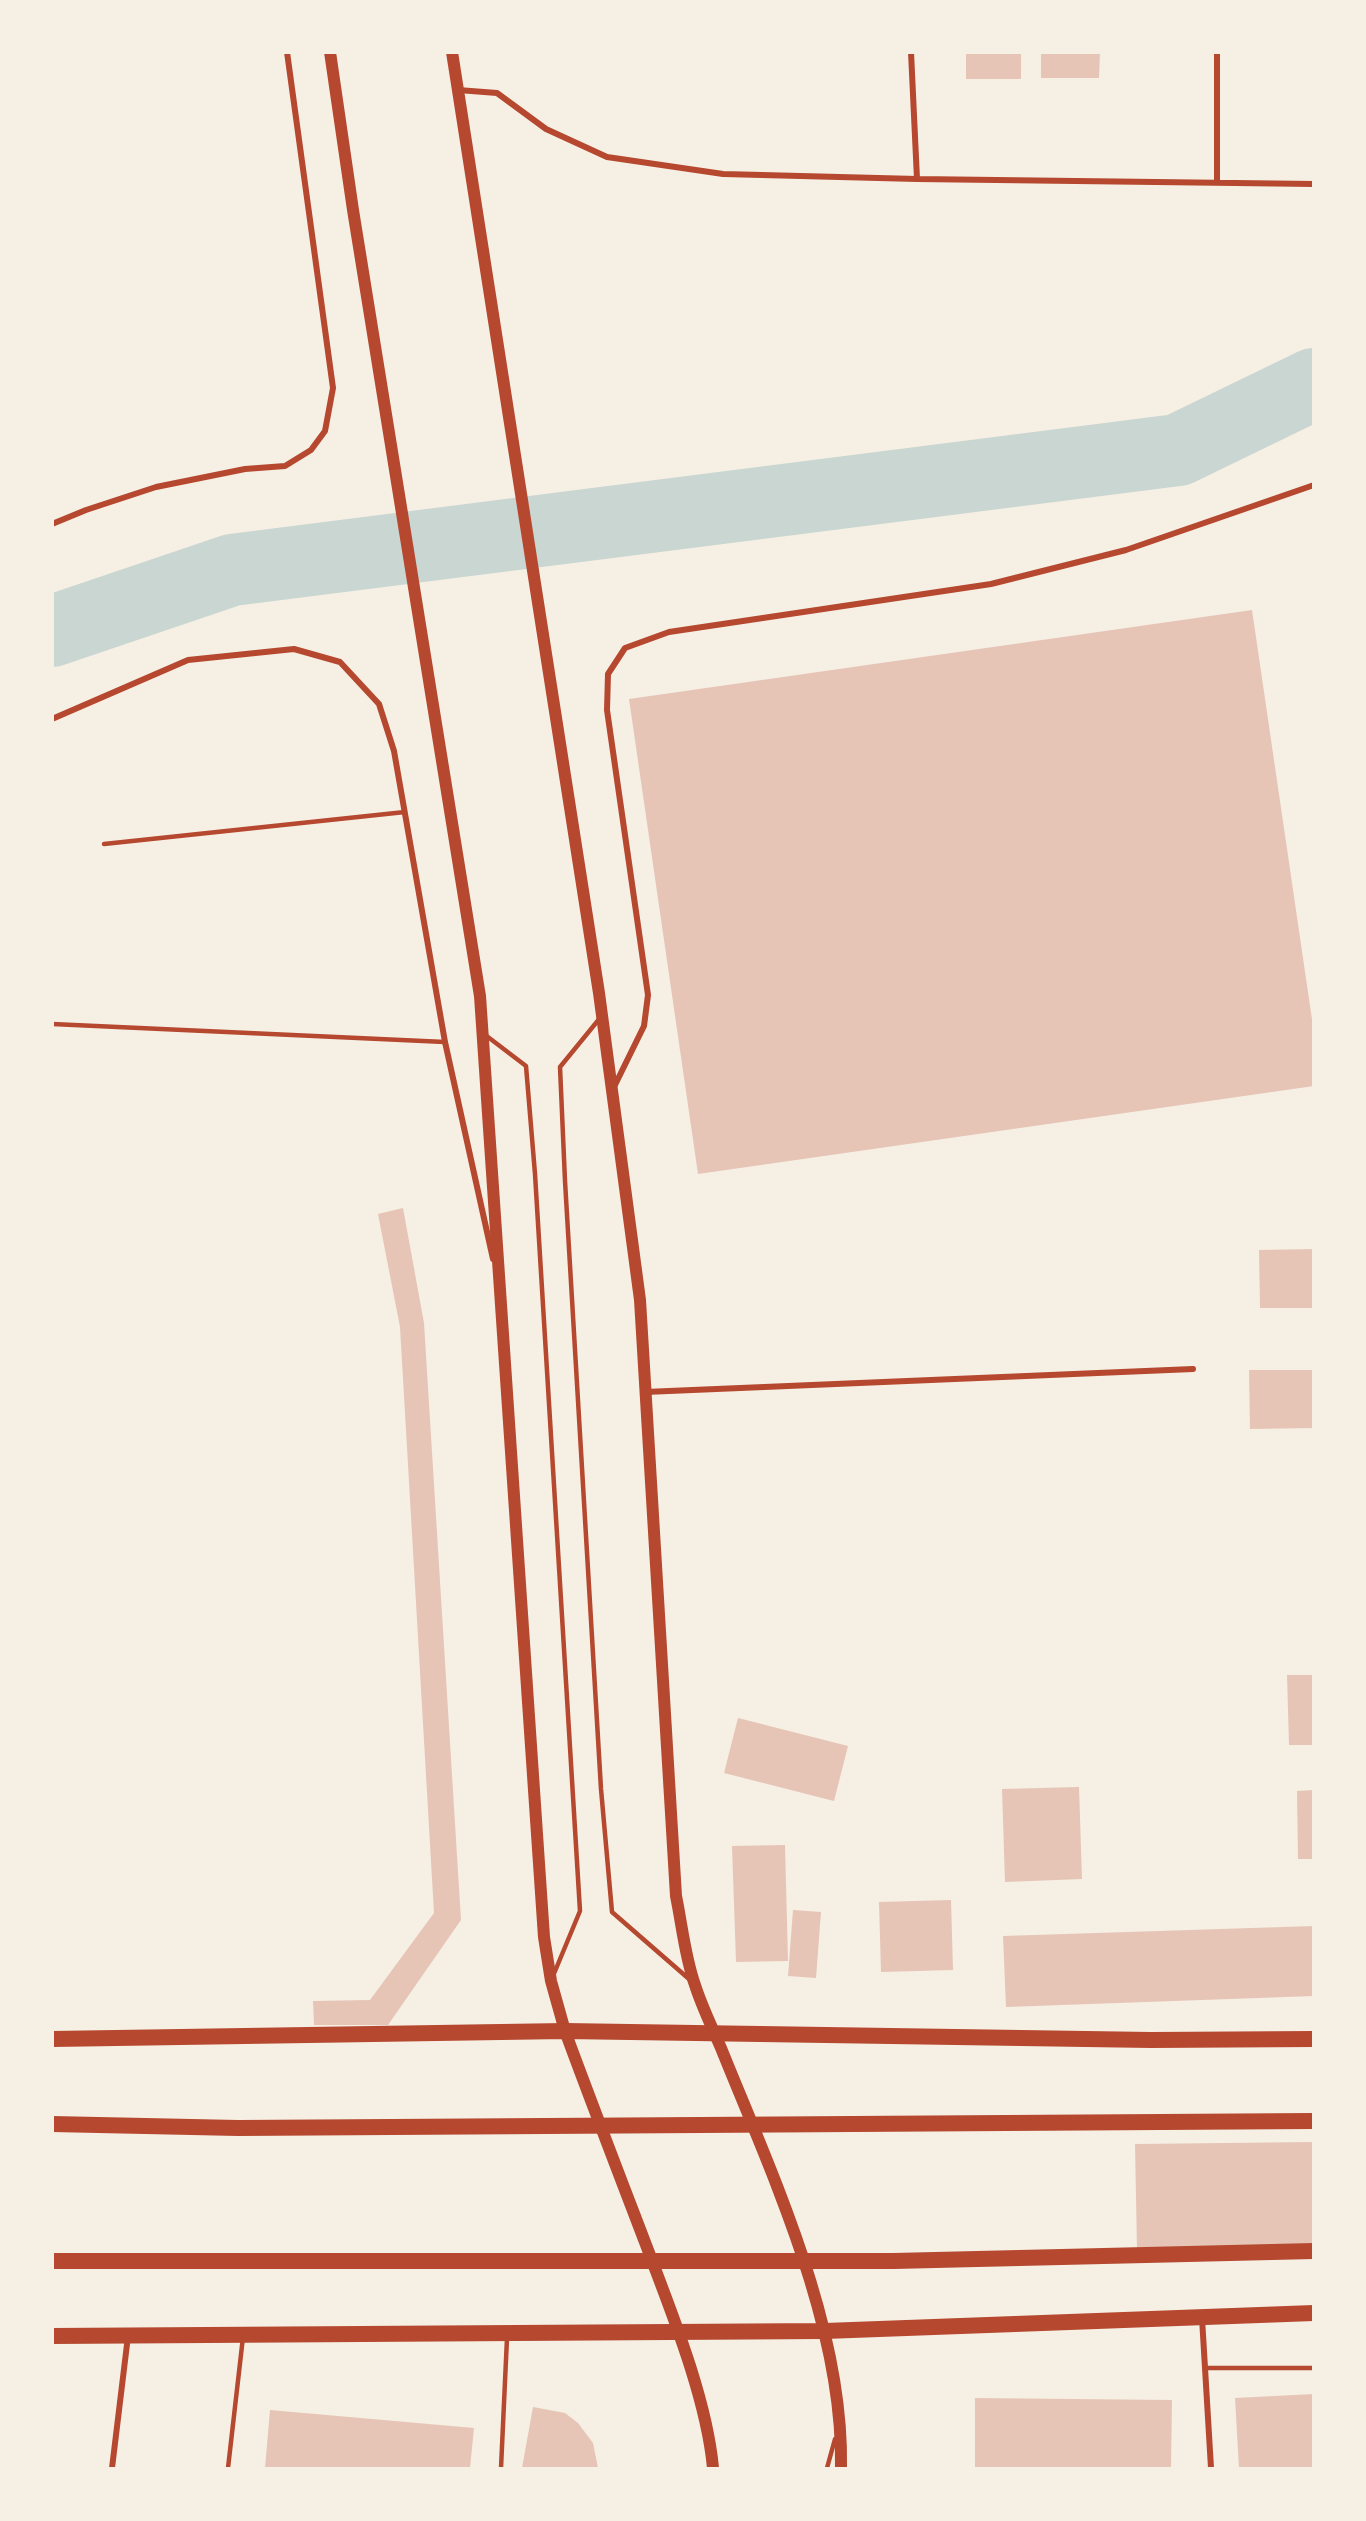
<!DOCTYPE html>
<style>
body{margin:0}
#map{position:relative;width:1366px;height:2521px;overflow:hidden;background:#f6efe4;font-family:"Alegreya Sans",sans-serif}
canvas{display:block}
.frame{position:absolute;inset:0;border:54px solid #f6efe4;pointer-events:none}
</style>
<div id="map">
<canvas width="1366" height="2521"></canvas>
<div class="frame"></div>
</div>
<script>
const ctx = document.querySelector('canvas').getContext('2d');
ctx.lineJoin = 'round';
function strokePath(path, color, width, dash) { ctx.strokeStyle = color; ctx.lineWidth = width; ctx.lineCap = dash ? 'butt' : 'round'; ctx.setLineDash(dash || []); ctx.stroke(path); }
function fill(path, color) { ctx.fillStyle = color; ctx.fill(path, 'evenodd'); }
const river = new Path2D(`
 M52,631L232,570L1178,450L1314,384`);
const building = new Path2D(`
 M966,52H1021V79H966Z
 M1041,52H1100L1099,78H1041Z
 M1252,610L1314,1033V1086L698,1174L629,699Z
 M403,1208L424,1323L461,1920L388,2025H314L313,2001L370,2000L434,1913L400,1327L378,1214Z
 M1314,1249V1308H1260L1259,1250Z
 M1249,1370H1314V1428L1250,1429Z
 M1287,1675H1314V1745H1289Z
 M738,1718L848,1746L834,1801L724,1773Z
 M1079,1787L1082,1879L1005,1882L1002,1789Z
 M1314,1790V1859H1298L1297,1791Z
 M785,1845L788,1961L736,1962L732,1846Z
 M951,1900L953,1970L881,1972L879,1902Z
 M793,1910L821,1912L816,1978L788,1976Z
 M1314,1926V1996L1006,2007L1003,1936Z
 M1314,2142V2248L1137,2250L1135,2144Z
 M1314,2394V2468H1239L1235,2398Z
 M975,2398L1172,2400L1171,2468H975Z
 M533,2407L565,2413L578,2423L593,2443L598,2468H522Z
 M270,2410L474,2428L470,2468H265Z`);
const service = new Path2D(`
 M104,844L405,812
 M600,1018L560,1067L565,1181L601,1789L612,1912L689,1979
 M52,1024L445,1042
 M484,1034L526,1066L535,1174L580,1911L553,1976
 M1205,2368H1314
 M228,2468L243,2337
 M501,2468L507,2338
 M827,2468L835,2439`);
const minor = new Path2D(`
 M911,52L917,179
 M1217,52V182
 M458,90L497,93L546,129L607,157L723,174L917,179L1314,184
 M52,524L86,510L156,487L245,469L285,466L311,450L325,431L333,388L287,52
 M52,719L188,660L294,649L340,662L379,704L394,751L445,1042L493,1259
 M613,1089L644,1026L648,995L607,710L608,674L625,648L669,632L991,584L1126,550L1314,485
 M645,1392L1193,1369
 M1202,2318L1211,2468
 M112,2468L128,2336`);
const secondary = new Path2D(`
 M330,52L353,210L480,996L544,1937L551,1981L565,2031C593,2107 622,2182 651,2258C675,2321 707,2402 713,2468
 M452,52L599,993L640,1300L676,1896C682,1925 685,1957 695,1985C702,2007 712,2027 721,2048C773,2177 844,2328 841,2468`);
const trunk = new Path2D(`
 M52,2039L565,2031L1151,2040L1314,2039
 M52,2124L238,2128L1314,2121
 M52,2261H893L1314,2251
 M52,2336L825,2331L1314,2313`);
strokePath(river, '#c9d6d2', 72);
fill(building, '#e6c5b7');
strokePath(service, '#b5482f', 4.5);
strokePath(minor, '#b5482f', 6);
strokePath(secondary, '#b5482f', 12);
strokePath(trunk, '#b5482f', 16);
</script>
